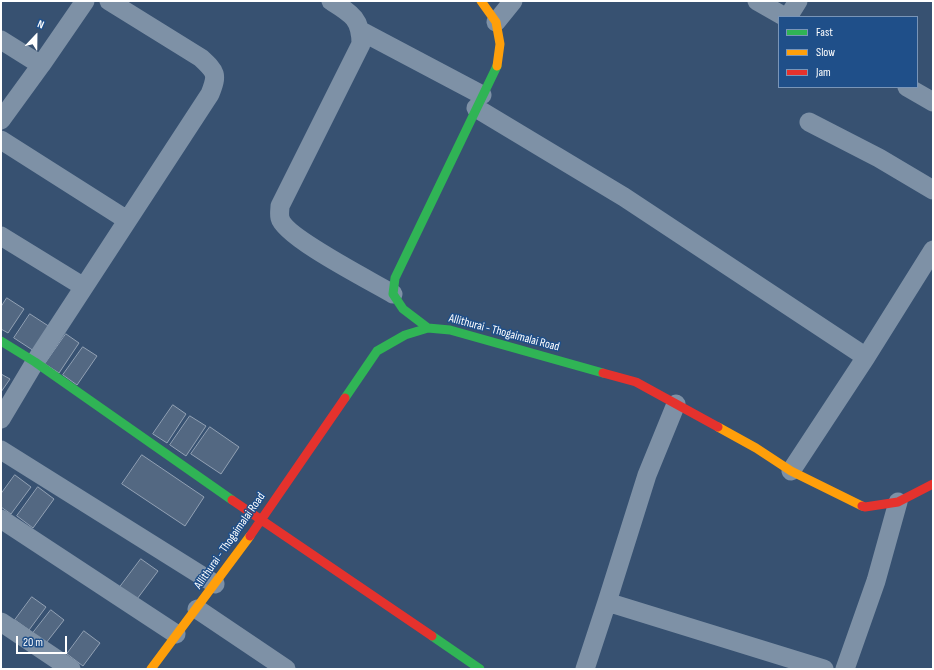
<!DOCTYPE html>
<style>
body{margin:0}
#map{position:relative;width:934px;height:670px;overflow:hidden;background:#375171;font-family:"Sofia Sans Condensed",sans-serif}
canvas{display:block}
.frame{position:absolute;inset:0;border:2px solid #fff;pointer-events:none}
.legend{position:absolute;left:778px;top:16px;width:140px;height:72px;box-sizing:border-box;background:#1f4f89;border:1px solid #7995b8;margin:0;padding:5px 7px;list-style:none;font-size:12px;color:#fff}
.legend li{display:flex;align-items:center;gap:8px;height:20px}
.legend b{width:20px;border:1px solid #7995b8}
.north{position:absolute;left:16px;top:16px;width:40px;height:40px;-webkit-text-stroke:3px #1f4f89;paint-order:stroke;rotate:22deg;font-size:11px;font-weight:700;line-height:16px;text-align:center;color:#fff}
.north::after{content:'';display:block;margin:auto;width:14px;height:18px;background:#fff;clip-path:polygon(50% 0,100% 100%,50% 72%,0 100%)}
.scale{position:absolute;left:16px;top:636px;width:51px;height:18px;box-sizing:border-box;border:2px solid #fff;border-top:0;padding-left:5px;font-size:12px;line-height:14px;white-space:nowrap;color:#fff;-webkit-text-stroke:3px #1f4f89;paint-order:stroke}
</style>
<div id="map">
<canvas width="934" height="670"></canvas>
<div class="frame"></div>
<ul class="legend">
<li><b style="height:5px;background:#30b455"></b>Fast</li>
<li><b style="height:5px;background:#ff9f0a"></b>Slow</li>
<li><b style="height:5px;background:#e5322d"></b>Jam</li>
</ul>
<div class="north">N</div>
<div class="scale">20 m</div>
</div>
<script>
const ctx = document.querySelector('canvas').getContext('2d');
ctx.lineJoin = 'round';
function fill(path, color) { ctx.fillStyle = color; ctx.fill(path, 'evenodd'); }
function strokePath(path, color, width, dash) { ctx.strokeStyle = color; ctx.lineWidth = width; ctx.lineCap = dash ? 'butt' : 'round'; ctx.setLineDash(dash || []); ctx.stroke(path); }
function drawText(font, color, halo, rows, align = 'center') {
  ctx.font = font + ' "Sofia Sans Condensed",sans-serif'; ctx.lineWidth = 3; ctx.setLineDash([]); ctx.textBaseline = 'middle'; ctx.strokeStyle = halo; ctx.fillStyle = color; for (const [text, x, y, turn = 0] of rows) {
    ctx.save(); ctx.translate(x, y); ctx.rotate((+turn || 0) * Math.PI / 180); ctx.textAlign = isNaN(turn) ? turn : align; if (halo) ctx.strokeText(text, 0, 0); ctx.fillText(text, 0, 0); ctx.restore();
  }
}
const building = new Path2D(`
 M7,298L24,309L8,333L1,329V307Z
 M30,314L50,327L34,351L14,338Z
 M66,334L79,343L59,373L45,364Z
 M83,347L97,356L77,385L63,375Z
 M1,374L10,379L1,392Z
 M173,405L186,414L167,443L153,434Z
 M190,416L206,426L186,456L170,445Z
 M210,427L239,447L221,474L191,454Z
 M142,455L204,497L185,526L122,484Z
 M15,475L31,487L11,514L1,507V494Z
 M38,487L54,499L33,528L17,516Z
 M141,559L158,571L137,599L120,587Z
 M32,597L46,607L29,630L15,620Z
 M51,610L64,620L46,643L33,633Z
 M84,631L100,643L83,666L67,654Z`);
const street = new Path2D(`
 M331,1C352,14 361,19 361,44L280,206C280,209 279,214 280,218C284,237 373,282 393,294
 M757,1L785,17
 M788,17L798,1
 M496,22L513,1
 M361,31L482,95
 M1,40L41,65
 M907,87L933,102
 M476,108L624,197L866,357
 M1,120L41,65L85,1
 M809,122L879,158L933,190
 M1,140L127,220
 M1,236L84,287
 M1,419L35,362L210,94C218,74 216,72 201,58L109,1
 M1,450L215,584
 M791,471L866,357L933,250
 M1,519L176,634
 M607,602L824,669
 M197,609L286,669
 M1,622L71,669
 M585,669L607,602L647,475L676,404
 M845,669L876,581L898,502`);
const fast = new Path2D(`
 M428,328L403,309L393,294L395,278L497,66
 M1,341L35,362L232,500
 M345,398L377,351L405,335L428,328L450,330L603,373
 M432,636L480,669`);
const slow = new Path2D(`
 M481,1L496,22L500,44L497,66
 M718,427L756,448L791,471L862,506
 M151,669L250,536`);
const jam = new Path2D(`
 M603,373L636,382L718,427
 M232,500L432,636
 M862,506L865,507L898,502L933,484
 M250,536L345,398`);
const streetNames = [
 ["Allithurai - Thogaimalai Road",504,333,15],
 ["Allithurai - Thogaimalai Road",230,541,-55]
];
fill(building, '#536882');
strokePath(building, '#92a1b4', 1);
strokePath(street, '#7e91a6', 19);
strokePath(fast, '#30b455', 9);
strokePath(slow, '#ff9f0a', 9);
strokePath(jam, '#e5322d', 9);
drawText('12px', '#fff', '#1f4f89', streetNames);
</script>
